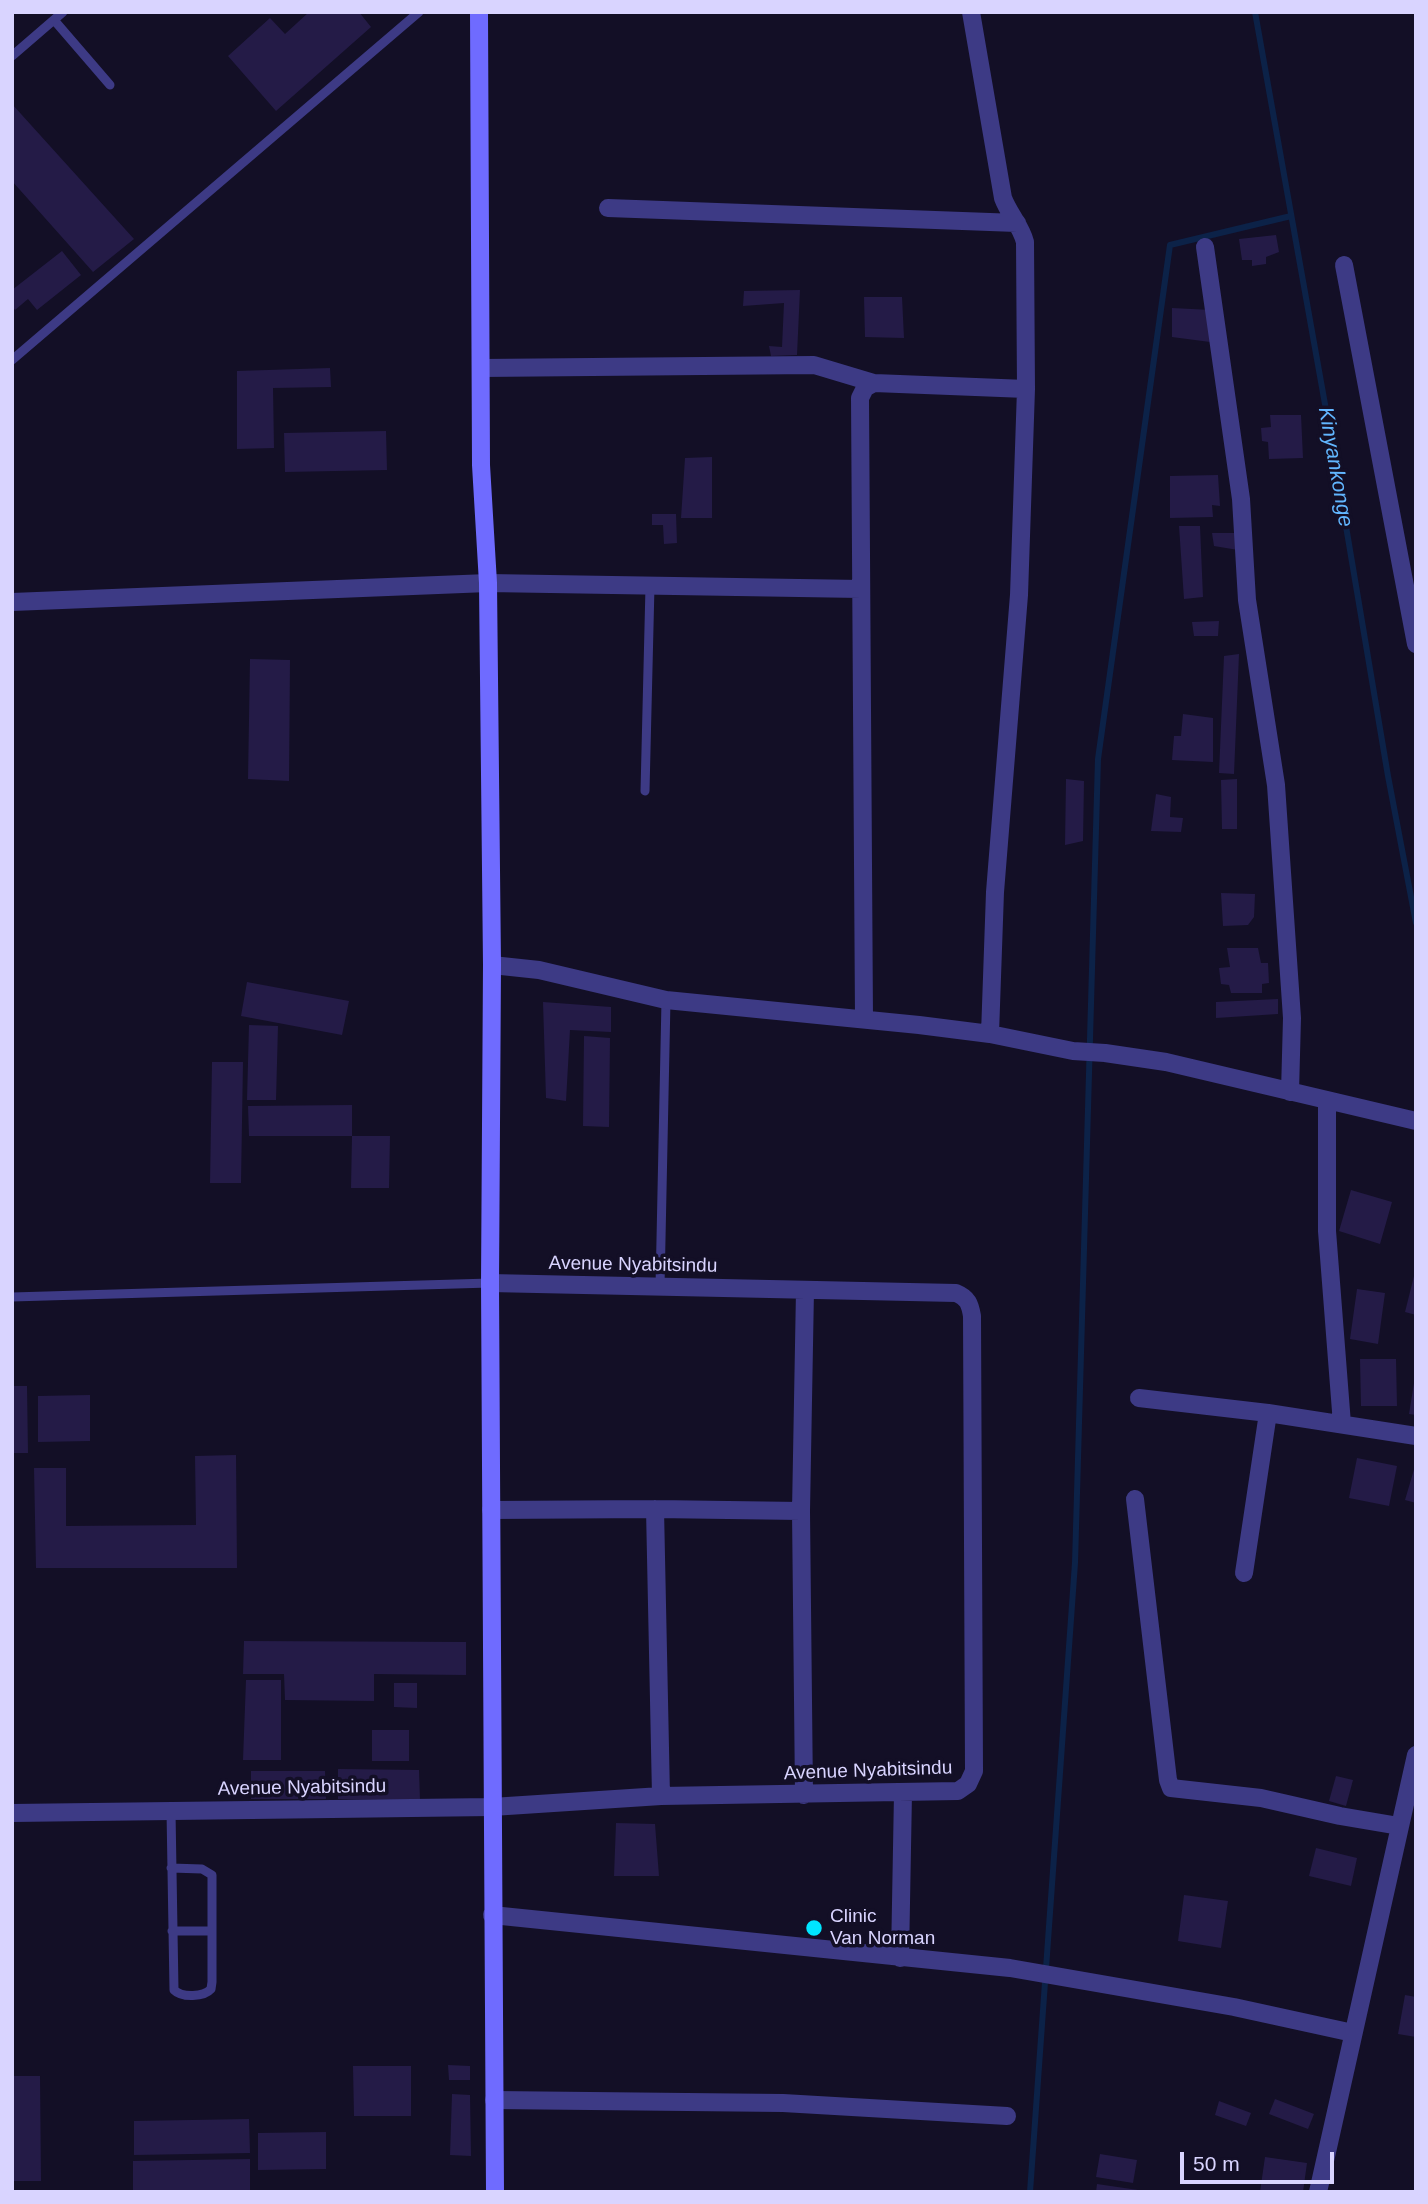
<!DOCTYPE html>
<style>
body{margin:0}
#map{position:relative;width:1428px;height:2204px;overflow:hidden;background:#130f26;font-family:Helvetica,sans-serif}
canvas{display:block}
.frame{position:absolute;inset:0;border:14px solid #d9d4ff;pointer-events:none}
.scale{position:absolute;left:1180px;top:2152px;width:154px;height:32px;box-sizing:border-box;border:4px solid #d9d4ff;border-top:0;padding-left:9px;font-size:21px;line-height:24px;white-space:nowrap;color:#d9d4ff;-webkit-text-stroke:5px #130f26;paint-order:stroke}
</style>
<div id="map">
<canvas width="1428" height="2204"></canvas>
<div class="frame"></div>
<div class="scale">50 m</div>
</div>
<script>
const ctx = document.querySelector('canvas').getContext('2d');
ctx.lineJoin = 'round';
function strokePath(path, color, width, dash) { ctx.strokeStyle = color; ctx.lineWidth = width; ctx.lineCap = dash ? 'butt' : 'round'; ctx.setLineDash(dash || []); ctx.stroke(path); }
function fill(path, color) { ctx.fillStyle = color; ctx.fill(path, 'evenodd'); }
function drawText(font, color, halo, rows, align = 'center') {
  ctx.font = font + ' Helvetica,sans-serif'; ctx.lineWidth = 7; ctx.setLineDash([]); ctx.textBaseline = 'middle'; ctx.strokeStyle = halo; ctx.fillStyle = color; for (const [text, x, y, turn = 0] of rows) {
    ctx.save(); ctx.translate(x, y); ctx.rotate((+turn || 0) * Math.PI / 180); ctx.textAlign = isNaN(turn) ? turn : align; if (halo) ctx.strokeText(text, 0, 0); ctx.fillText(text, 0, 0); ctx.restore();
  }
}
const stream = new Path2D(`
 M1255,12L1333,449L1388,776L1416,923
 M1030,2192L1075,1563L1098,759L1170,245L1291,216`);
const building = new Path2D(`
 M309,12H359L371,27L276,111L228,56L270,18L285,34Z
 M12,104L134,239L93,272L12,181Z
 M1276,235L1279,252L1266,257V264L1252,266V260H1242L1239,239Z
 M62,251L81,275L37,310L28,299L15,310L12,306V290Z
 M800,290L797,355L771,356L769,346L782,347L784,303L743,306L744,291Z
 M864,297H902L904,338L865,337Z
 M1172,308L1211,310L1210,342L1172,337Z
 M330,368L331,387L273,388L274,448L237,449V371Z
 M1270,415H1301L1303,458L1269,459L1268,442L1262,441L1261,428L1271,427Z
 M386,431L387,470L285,472L284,433Z
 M712,457V518H681L685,458Z
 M1218,475L1220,506L1212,505L1213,517L1170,518V476Z
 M652,514H676L677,543L664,544L663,525H652Z
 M1179,526H1200L1203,597L1184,599Z
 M1212,533H1238V550L1214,546Z
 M1219,621L1218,636H1194L1192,622Z
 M1239,654L1234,774L1219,773L1224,656Z
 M250,659L290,660L289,781L248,779Z
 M1183,714L1213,718V762L1172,760L1174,736H1181Z
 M1066,779L1084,781L1083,841L1065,845Z
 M1237,779V829H1222L1221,780Z
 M1156,794L1171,797L1170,817L1183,818L1181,832L1151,831Z
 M1221,893L1255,894L1254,917L1248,925L1223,926Z
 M1227,948H1258L1261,963H1268L1269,983L1262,984V993H1231L1229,985L1221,984L1219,968L1230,967Z
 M247,982L349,1001L342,1035L241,1016Z
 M1278,999V1014L1216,1018V1002Z
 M543,1002L611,1007V1032L570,1030L566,1101L546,1098Z
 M249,1025L278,1026L276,1100H247Z
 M584,1036L610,1038L609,1127L583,1126Z
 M212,1062H243L241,1183H210Z
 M352,1105V1136H249L248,1106Z
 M352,1136H390L389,1188H351Z
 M1351,1190L1392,1202L1380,1244L1339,1231Z
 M1415,1272H1416V1315L1405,1312Z
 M1357,1289L1385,1293L1378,1344L1350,1339Z
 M1360,1359H1396L1397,1406H1361Z
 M1414,1383H1416V1415L1409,1414Z
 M12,1386H27L28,1453H12Z
 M90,1395V1441L38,1442V1396Z
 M236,1455L237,1568H36L34,1468H66V1526L196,1525L195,1456Z
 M1357,1458L1397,1466L1389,1506L1349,1498Z
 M1415,1466H1416V1503L1405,1500Z
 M244,1641L466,1642V1675L374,1674V1701L285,1700L284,1674H243Z
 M246,1680H281V1760H243Z
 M394,1683H417V1708L394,1707Z
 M372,1730H409V1761H372Z
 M338,1769L419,1770L420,1800L338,1799Z
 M251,1771H325L326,1799H251Z
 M1336,1776L1353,1780L1346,1806L1329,1801Z
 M616,1823L655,1824L659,1876H614Z
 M1316,1848L1357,1858L1351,1886L1309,1876Z
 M1184,1895L1228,1901L1221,1948L1178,1941Z
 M1405,1995L1416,1997V2037L1398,2034Z
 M448,2065L470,2066V2080H449Z
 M353,2066H411V2116H354Z
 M12,2076H40L41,2181H12Z
 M452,2094L470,2095L471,2156L450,2155Z
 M1275,2099L1314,2114L1308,2129L1269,2114Z
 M1219,2101L1251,2113L1246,2126L1215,2115Z
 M249,2119L250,2153L134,2155V2121Z
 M326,2132V2169L258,2170V2133Z
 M1100,2154L1137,2160L1133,2183L1096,2177Z
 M1265,2157L1307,2163L1303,2192H1260Z
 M250,2159V2192H133V2161Z
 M1097,2184L1138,2190L1137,2192H1096Z`);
const lane = new Path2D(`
 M54,20L110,85
 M12,56L63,12
 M12,360L419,12
 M645,791L650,586
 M660,1287L666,1000
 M12,1297L490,1283
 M171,1868L202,1869L212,1875V1982L211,1989C204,1997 182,1998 174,1990L171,1811
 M172,1931H212`);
const street = new Path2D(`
 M971,12L1003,198C1009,214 1021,226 1025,242L1026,389L1019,595L995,892L990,1034
 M608,208L1017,223
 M1205,247L1241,499L1247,600L1276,785L1292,1018L1290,1092
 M1344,265L1416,644
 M481,368L814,365L874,383
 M12,602L488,583L861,589
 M492,965L539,970L666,1000L919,1025L990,1034L1073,1051L1105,1053L1166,1062L1416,1121
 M864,1019L860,398L865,388L874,383L1026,389
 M1327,1100V1231L1342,1424
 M1139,1398L1268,1413L1416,1436
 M1135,1499L1168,1780L1171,1788L1261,1798L1340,1816L1399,1826
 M655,1509L661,1796
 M491,1510L655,1509L801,1511
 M1244,1573L1268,1413
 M804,1795L801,1511L805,1290
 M12,1813L492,1807L661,1796L958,1791L968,1784L974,1771L972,1316C970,1304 968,1298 956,1293L490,1283
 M492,1915L1010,1968L1234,2007L1353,2033
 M900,1958L903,1793
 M494,2100L783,2103L1007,2116
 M1318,2192L1416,1755`);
const secondary = new Path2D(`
 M479,12L481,465L488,583L492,965L490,1283L495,2192`);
const markers = [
 [814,1928,9,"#00e5ff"]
];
const streetNames = [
 ["Avenue Nyabitsindu",633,1265,1],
 ["Avenue Nyabitsindu",868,1771,-2],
 ["Avenue Nyabitsindu",302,1788,-1]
];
const poiNames = [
 ["Clinic",830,1917],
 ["Van Norman",830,1939]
];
const waterNames = [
 ["Kinyankonge",1335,467,80]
];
strokePath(stream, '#0c2248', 6);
fill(building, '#241b47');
strokePath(lane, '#3d3a85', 9);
strokePath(street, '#3d3a85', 18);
strokePath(secondary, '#6f6bff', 18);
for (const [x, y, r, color] of markers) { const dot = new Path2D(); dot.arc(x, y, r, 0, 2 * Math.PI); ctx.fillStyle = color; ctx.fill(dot); strokePath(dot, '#130f26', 2.5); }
drawText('19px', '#d9d4ff', '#130f26', streetNames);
drawText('19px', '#d9d4ff', '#130f26', poiNames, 'left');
drawText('italic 21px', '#62b6ff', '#130f26', waterNames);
</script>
